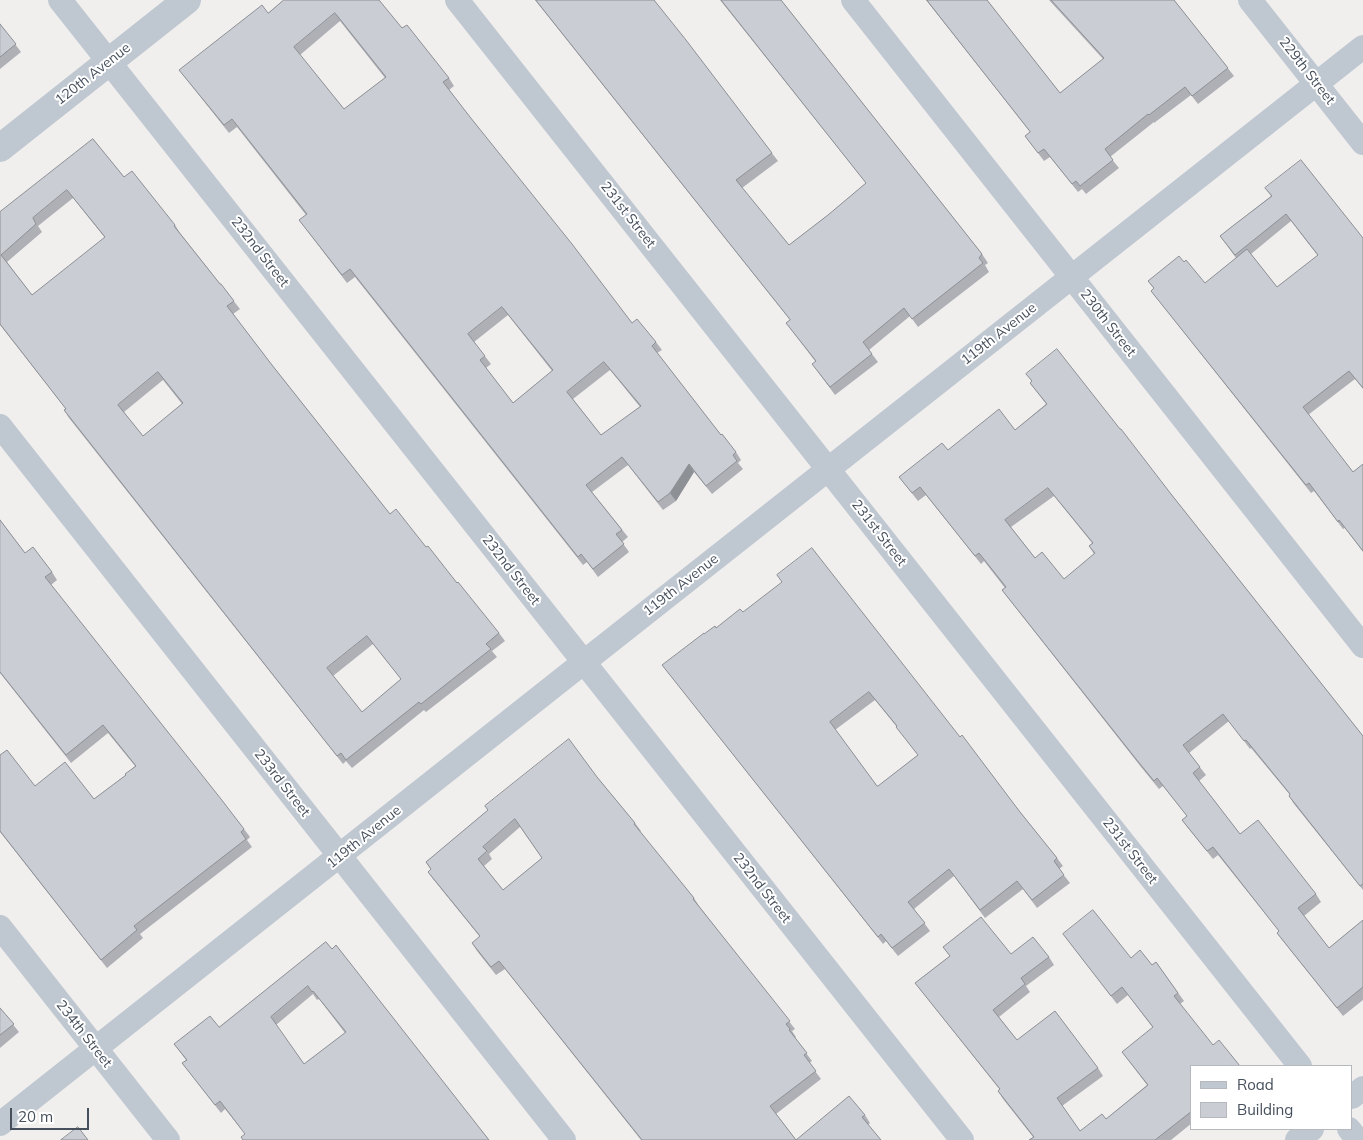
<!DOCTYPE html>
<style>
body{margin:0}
#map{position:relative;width:1363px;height:1140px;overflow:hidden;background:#f1efee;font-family:Mulish,sans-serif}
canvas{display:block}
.legend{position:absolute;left:1190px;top:1065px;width:162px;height:65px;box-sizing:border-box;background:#fff;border:1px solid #b5b9be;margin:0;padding:6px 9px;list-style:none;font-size:15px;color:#464f5c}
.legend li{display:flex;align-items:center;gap:10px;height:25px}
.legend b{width:25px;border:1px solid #b5b9be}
.scale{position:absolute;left:10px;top:1108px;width:79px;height:22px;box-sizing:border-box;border:2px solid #464f5c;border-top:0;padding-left:6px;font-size:15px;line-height:18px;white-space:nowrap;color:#464f5c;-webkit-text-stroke:4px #fff;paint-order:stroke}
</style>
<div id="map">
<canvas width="1363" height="1140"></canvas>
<ul class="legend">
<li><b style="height:6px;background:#bfc7d1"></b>Road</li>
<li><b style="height:14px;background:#cacdd4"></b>Building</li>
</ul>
<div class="scale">20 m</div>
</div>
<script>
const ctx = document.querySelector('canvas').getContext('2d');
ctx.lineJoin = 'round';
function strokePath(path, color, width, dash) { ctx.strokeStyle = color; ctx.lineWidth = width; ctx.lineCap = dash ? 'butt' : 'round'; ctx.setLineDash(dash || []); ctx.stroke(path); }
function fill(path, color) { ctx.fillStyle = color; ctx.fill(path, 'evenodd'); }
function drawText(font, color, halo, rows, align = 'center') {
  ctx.font = font + ' Mulish,sans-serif'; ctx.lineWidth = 4; ctx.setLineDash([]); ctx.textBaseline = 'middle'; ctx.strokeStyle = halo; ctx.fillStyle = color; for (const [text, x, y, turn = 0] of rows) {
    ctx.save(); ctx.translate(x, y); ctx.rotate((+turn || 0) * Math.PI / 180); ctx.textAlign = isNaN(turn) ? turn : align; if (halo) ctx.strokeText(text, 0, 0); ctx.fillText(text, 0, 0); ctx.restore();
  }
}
const minor = new Path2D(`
 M60,0L962,1140
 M457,0L1300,1066
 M853,0L1363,646
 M1250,0L1363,143
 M0,426L564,1140
 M0,927L168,1140
 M1352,1097L1363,1088
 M0,1124L584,662L1363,47
 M1349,1129L1358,1140
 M1297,1140L1312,1129`);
const tertiary = new Path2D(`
 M0,148L187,0`);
const wall = new Path2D(`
 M284,0L402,28L449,78L454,86L449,90L470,117L632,323L656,342L662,350L657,353L721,435L736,452L741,460L738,463L743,469L712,494L694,472L676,501L663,510L628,465L592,492L628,537L622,542L629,552L598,577L587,562L583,565L355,277L347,283L299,220L306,215L237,127L229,133L179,70L268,13ZM340,21L385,78L344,109L300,55ZM508,315L552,371L513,403L486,368L491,364L474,342ZM610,370L640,407L601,435L573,399Z
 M535,0H654L778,161L742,188L789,245L828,215L866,183L720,0H781L982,254L988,263L985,265L989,272L918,327L910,316L869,350L878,362L835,395L818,372L815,361L786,323L790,320Z
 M926,0H987L1060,93L1103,59L1049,0H1174L1234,76L1198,104L1191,95L1154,123V122L1110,157L1119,168L1086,194L1082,189L1078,192L1050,157L1044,161L1025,136L1030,132Z
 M0,24L21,52L0,69Z
 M93,139L124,177L175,225L180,233L240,309L233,314L272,365L390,514L426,547L499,633L505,641L492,651L497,657L426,712L424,710L352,768L346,761L343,764L69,418L64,410L66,409L0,325V212ZM73,198L105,238L32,295L7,262L42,232L38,226ZM163,380L182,404L143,436L124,412ZM373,644L401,679L362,712L333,676Z
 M1265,188L1363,238V389L1355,379L1308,415L1353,472L1363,464V552L1345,528L1343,529L1314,491L1311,493L1151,291L1154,289L1148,281L1184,262L1205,283L1236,258L1220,236L1271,196ZM1291,221L1318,256L1277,287L1251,254Z
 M1026,374L1171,494L1363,736V890L1294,804L1289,796L1290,795L1251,748L1250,749L1229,721L1189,753L1206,775L1199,781L1240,834L1316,894L1321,902L1304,916L1329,948L1363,920V1000L1343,1016L1283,941L1277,933L1279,931L1218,855L1213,859L1188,828L1182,820L1187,816L1163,786L1159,789L1141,767L1008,598L1002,590L1005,588L984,561L981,564L926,495L918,501L899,477L948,450L1015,430L1046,404L1030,383L1032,381ZM1054,496L1092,543L1089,546L1094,554L1064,579L1035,558L1011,527Z
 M0,520L25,553L52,572L57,580L51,585L244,829L250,837L247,840L252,847L140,934L143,938L107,968L0,832V755L35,786L94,799L126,775L135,766L108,733L71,763L0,673Z
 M743,612L960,737L1057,858L1063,866L1059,869L1070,883L1037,908L1023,889L985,918L954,876L914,909L930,931L898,956L886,941L883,944L662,665L716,628ZM875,700L896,726L902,734L918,755L878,786H877L835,730Z
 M597,777L635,823L641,831L640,832L694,898L699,906L795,1029L792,1031L796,1037L795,1038L812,1061L809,1063L821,1079L776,1114L796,1140L865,1115L870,1123L868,1125L881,1140H641L505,969L496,975L477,951L472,943L480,937L433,879L428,872L431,870L426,862L488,810L485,806ZM520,827L542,858L503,890L484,866L492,859L489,854Z
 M1063,934L1152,965L1156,962L1184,1001L1180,1004L1192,1066V1123L1171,1140H1029L1033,1137L1003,1099L998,1091L1000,1090L915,983L950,956L943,947L1011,954L1049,957L1054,965L1026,986L1030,992L999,1017L1017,1040L1098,1068L1103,1076L1062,1106L1080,1131L1106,1119L1147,1085L1122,1052L1153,1028L1128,995L1117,1004Z
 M326,942L489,1140L245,1134L225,1109L221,1113L182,1063L186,1060L174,1044L219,1027ZM313,994L317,1000L319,999L345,1033L304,1064L276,1025Z
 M0,1008L19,1032L0,1048Z`);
const shadedWall = new Path2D(`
 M689,464L694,472L676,501L670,493Z`);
const building = new Path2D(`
 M284,0H379L402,28L407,25L449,78L443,82L470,117L572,244L632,323L637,319L656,342L652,346L721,435L722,434L736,452L733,455L737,461L706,486L689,464L670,493L658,502L622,457L586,485L622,530L616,534L624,544L593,569L581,554L578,557L350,269L342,275L299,220L307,214L232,119L224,125L179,70L262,5L268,13ZM335,13L386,77L344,109L294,47ZM502,307L553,370L513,403L480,360L485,356L468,334ZM604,362L641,406L601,435L567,392Z
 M536,0H654L686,40L772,153L736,180L789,245L828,215L866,183L721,0H781L982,254L979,258L983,263L912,319L904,308L863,342L872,354L830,387L812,364L816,361L786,323L790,320Z
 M927,0H987L1060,93L1104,58L1051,0H1174L1228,68L1192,96L1185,87L1149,115L1148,114L1105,149L1113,160L1080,186L1076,181L1072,184L1044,149L1038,153L1025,136L1030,132Z
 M0,24L16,44L0,57Z
 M93,139L124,177L132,171L175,225L174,226L220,284H221L234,301L227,306L272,365L390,514L396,509L426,547L428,546L457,583L458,582L499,633L486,644L491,649L421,704L419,702L346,760L341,753L337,756L64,410L66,409L0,324V212ZM67,190L105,237L32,295L1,255L36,224L33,218ZM158,372L183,403L143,436L118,405ZM367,636L401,679L362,712L327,668Z
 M1301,160L1363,238V388L1349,371L1303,407L1353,472L1363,464V551L1339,520L1338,522L1309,483L1306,485L1151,291L1154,288L1148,281L1179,256L1184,262L1186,260L1205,283L1247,249L1277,287L1318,255L1286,214L1235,255L1220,236L1234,225L1272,196L1265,188Z
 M1057,349L1120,429H1121L1171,494L1363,736V884L1360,886L1289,796L1290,794L1246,740L1244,741L1223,714L1183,745L1200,767L1193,773L1240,834L1258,820L1316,894L1298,908L1329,948L1363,920V987L1337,1008L1277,933L1279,931L1213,847L1207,851L1182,820L1187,816L1157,778L1154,781L1136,759L1002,590L1006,587L979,553L975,556L920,487L912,493L899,477L942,443L948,450L999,409L1015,430L1047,404L1030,383L1032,381L1026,374ZM1048,488L1093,543L1089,546L1095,553L1064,579L1042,552L1035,558L1005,520Z
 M0,520L25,553L33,547L52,572L45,577L221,799L244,829L241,832L246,839L134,926L137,930L101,960L0,831V755L7,750L35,786L65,762L94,799L126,775L125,774L136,766L103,725L66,755L0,672Z
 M812,548L960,737L962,735L1020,812L1057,858L1054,861L1064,875L1032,900L1017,881L980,910L949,869L908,902L925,923L892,948L881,934L878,937L662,665L704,633V634L715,626L716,628L740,609L743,612L782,582L777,575ZM869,692L897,726L896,727L918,755L878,786H877L830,722Z
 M569,739L597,777L635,823L634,824L694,898L693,899L790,1021L786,1024L790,1029L789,1030L807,1053L804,1055L816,1071L770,1106L796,1140L849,1096L865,1115L862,1117L881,1140H642L499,961L491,967L472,943L480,936L428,872L431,869L426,862L488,810L485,806ZM515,819L542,858L503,890L478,859L487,851L483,847Z
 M1093,910L1131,958L1140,950L1152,965L1156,962L1178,993L1174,996L1213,1045L1219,1040L1240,1066H1192V1111L1155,1140H1029L1034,1137L998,1091L1000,1089L915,983L950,956L943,947L981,917L1011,954L1033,937L1049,957L1021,978L1025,984L993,1010L1017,1040L1055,1011L1098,1068L1057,1098L1080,1131L1102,1114L1106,1119L1148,1085L1122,1052L1153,1027L1122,987L1111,996L1063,934Z
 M326,942L332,949L336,945L489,1140H243L241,1137L245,1134L220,1101L215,1105L182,1063L187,1060L174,1044L210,1016L219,1027ZM308,986L312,992L313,991L346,1032L304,1064L271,1017Z
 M0,1008L14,1024L0,1035Z
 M78,1127L88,1140H61Z`);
const streetNames = [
 ["229th Street",1307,71,52],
 ["120th Avenue",93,74,-38],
 ["231st Street",628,215,52],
 ["232nd Street",260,252,52],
 ["230th Street",1108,323,52],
 ["119th Avenue",999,334,-38],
 ["231st Street",879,533,52],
 ["232nd Street",511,570,52],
 ["119th Avenue",681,585,-38],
 ["233rd Street",282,783,52],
 ["119th Avenue",364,837,-39],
 ["231st Street",1130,851,52],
 ["232nd Street",762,888,52],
 ["234th Street",84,1034,52]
];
strokePath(minor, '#bfc7d1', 24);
strokePath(tertiary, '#bfc7d1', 28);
fill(wall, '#aeb0b6');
fill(shadedWall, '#8d9094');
fill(building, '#cacdd4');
strokePath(building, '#8d9094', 1);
drawText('14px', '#464f5c', '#fff', streetNames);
</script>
